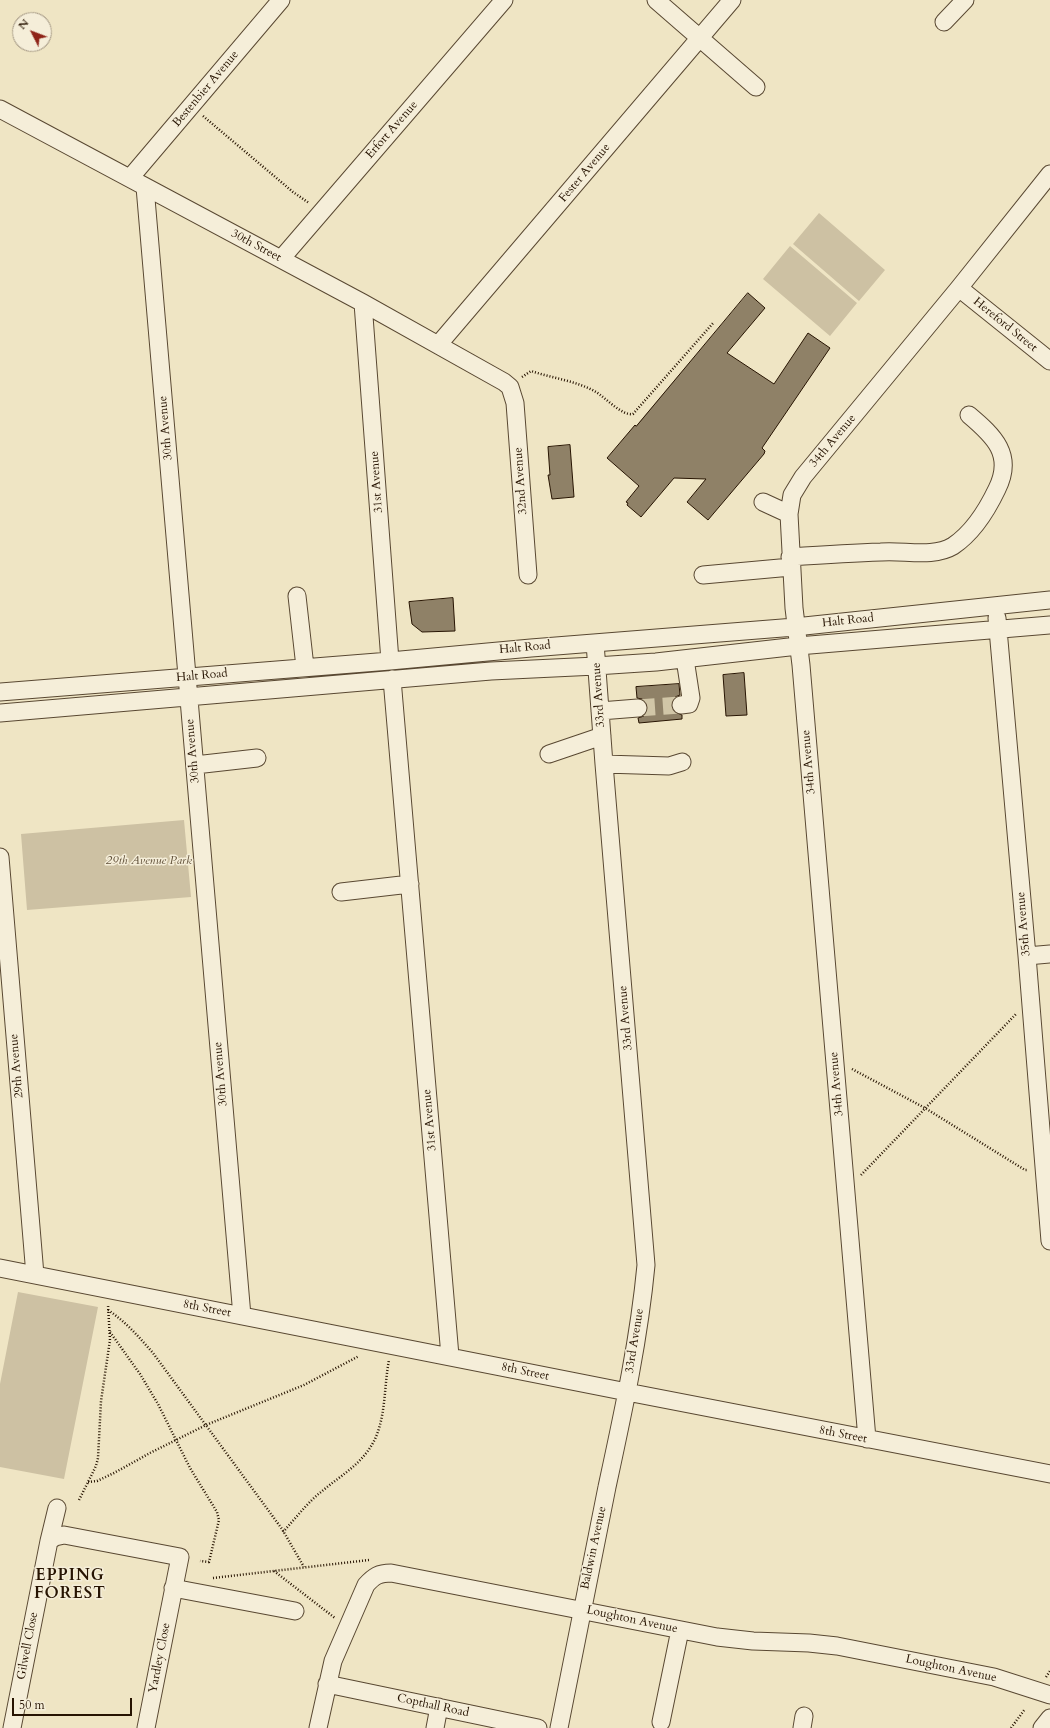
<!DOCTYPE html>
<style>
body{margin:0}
#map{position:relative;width:1050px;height:1728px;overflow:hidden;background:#efe5c4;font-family:Cardo,serif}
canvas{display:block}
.north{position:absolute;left:12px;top:12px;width:40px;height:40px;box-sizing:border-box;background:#f5eed9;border:1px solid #a39783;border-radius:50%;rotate:312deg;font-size:11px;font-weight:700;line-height:16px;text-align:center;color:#271402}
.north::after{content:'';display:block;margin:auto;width:14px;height:18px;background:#8f2418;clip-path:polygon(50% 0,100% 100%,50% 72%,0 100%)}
.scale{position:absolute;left:12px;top:1698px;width:120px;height:18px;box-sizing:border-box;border:2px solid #271402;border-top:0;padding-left:5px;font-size:12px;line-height:14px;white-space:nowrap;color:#271402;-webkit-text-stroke:3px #f5eed9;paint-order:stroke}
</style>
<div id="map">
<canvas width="1050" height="1728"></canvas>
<div class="north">N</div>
<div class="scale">50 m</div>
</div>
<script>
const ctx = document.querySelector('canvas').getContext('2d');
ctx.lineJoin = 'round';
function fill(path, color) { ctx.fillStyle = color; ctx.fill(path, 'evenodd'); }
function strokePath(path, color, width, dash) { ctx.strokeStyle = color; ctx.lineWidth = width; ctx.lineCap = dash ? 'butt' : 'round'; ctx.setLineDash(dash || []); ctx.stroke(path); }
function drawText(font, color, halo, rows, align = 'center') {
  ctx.font = font + ' Cardo,serif'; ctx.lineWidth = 3; ctx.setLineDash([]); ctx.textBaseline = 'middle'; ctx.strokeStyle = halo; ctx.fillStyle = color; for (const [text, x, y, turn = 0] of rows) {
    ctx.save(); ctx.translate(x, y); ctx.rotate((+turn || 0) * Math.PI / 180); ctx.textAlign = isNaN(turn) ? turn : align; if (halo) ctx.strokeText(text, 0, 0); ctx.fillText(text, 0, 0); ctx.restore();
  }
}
const green = new Path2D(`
 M819,213L885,270L859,301L793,244Z
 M790,246L857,303L830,336L763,279Z
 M184,820L191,897L27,910L21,834Z
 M18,1292L98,1307L64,1479L0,1467V1384Z`);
const building = new Path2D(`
 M748,293L765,308L727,353L774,384L808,333L830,348L762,448L765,451L764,454L708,520L687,502L706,479L674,478L641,517L627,505L628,503L626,502L639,486L607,458L635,425L636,426Z
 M570,445L574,497L552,499L548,475H550L548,447Z
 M453,598L455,631L422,632L412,624L409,602Z
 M744,673L747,715L726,716L723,675Z
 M679,684L680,695L675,697L671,706L673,711L682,715V719L639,723L638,718L644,716L648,708L646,702L642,699L637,698L636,687Z`);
const minorTunnel = new Path2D(`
 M638,708L681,705`);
const path = new Path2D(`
 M203,116L293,192L309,203
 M522,377L531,371C552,378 577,381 596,392C606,398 622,416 633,414L714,322
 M852,1069L925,1108L1025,1170H1028
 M861,1175L1016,1014
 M108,1310C126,1322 139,1337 153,1353L282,1529L304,1567
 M110,1332L140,1374L158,1404L190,1468L217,1512L219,1520L209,1562L200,1561
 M88,1482L97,1481L114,1473L150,1453L206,1425L304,1385L359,1356
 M79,1500L96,1466L98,1458L101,1401L110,1340L108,1305
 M283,1532C295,1519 307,1503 321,1492C341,1475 363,1464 375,1439C386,1415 384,1386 389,1360
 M274,1571L335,1618
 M213,1578L369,1560
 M1046,1677L1050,1671
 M1011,1728L1025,1709`);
const minor = new Path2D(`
 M656,0L756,87
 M944,22L965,0
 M0,109L363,303L504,382L510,387L515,403L528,575
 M130,178L281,0
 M145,187L242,1316
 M281,259L504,0
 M959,288L1050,361
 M363,303L390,661
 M438,345L732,0
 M763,502L789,514
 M790,557C820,555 851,553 881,552C904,550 933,558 953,546C974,532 987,510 997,489C1014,455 994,436 969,415
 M703,575L791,567
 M297,596L305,667
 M997,618L1027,956L1050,1241
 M392,679L450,1356
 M0,692L390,661L531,648L795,627L1050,600
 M681,705L689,704L691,698L685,659
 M600,711L638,708
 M0,713L491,671L596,666L656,662L798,646L1050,625
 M549,754L602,736
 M604,764L669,766L682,762
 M195,765L257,758
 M0,857L35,1275
 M341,892L410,884
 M1027,956L1050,954
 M0,1268L627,1392L1050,1474
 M867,1439L801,665L794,608L789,514L792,495L803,477L959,288L1050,174
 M49,1541L55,1537L64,1535L180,1557L146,1728
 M173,1588L295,1611
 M327,1684L538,1728
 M661,1722L680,1630
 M12,1728L49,1541L57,1508
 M318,1728L333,1661L366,1585C374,1576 379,1573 391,1573L717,1637L753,1641L809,1643L837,1646L994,1677L1050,1695
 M435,1728L439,1707
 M559,1728C575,1647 591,1567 607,1487C623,1413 639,1340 646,1265L604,764L595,643
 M802,1728L804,1716
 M1042,1728L1050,1718`);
const streetNames = [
 ["Bestenbier Avenue",206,89,-50],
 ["Erfort Avenue",392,130,-49],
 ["Fester Avenue",585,173,-50],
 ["30th Street",256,246,28],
 ["Hereford Street",1005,325,39],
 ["30th Avenue",166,428,-95],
 ["34th Avenue",833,441,-50],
 ["32nd Avenue",521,481,-94],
 ["31st Avenue",377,482,-94],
 ["Halt Road",848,621,-6],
 ["Halt Road",525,648,-5],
 ["Halt Road",202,676,-5],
 ["33rd Avenue",599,695,-94],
 ["30th Avenue",193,751,-95],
 ["34th Avenue",809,762,-95],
 ["35th Avenue",1024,924,-95],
 ["33rd Avenue",626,1018,-95],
 ["29th Avenue",17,1066,-95],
 ["30th Avenue",221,1074,-95],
 ["34th Avenue",837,1084,-95],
 ["31st Avenue",430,1120,-95],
 ["8th Street",207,1309,11],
 ["33rd Avenue",635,1341,-81],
 ["8th Street",525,1372,12],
 ["8th Street",843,1435,11],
 ["Baldwin Avenue",594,1548,-78],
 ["Loughton Avenue",632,1620,12],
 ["Gilwell Close",28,1646,-79],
 ["Yardley Close",160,1658,-79],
 ["Loughton Avenue",951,1669,12],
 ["Copthall Road",433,1706,12]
];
const parkNames = [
 ["29th Avenue Park",149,861]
];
const districtNames = [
 ["EPPING",70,1576],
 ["FOREST",70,1594]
];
fill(green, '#cdc1a3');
fill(building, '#8f8167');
strokePath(building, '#271402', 1);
strokePath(minorTunnel, '#d1c6a7', 17, [17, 8]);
strokePath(minor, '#594832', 19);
strokePath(path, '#271402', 2.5, [1, 2]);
strokePath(minor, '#f5eed9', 17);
drawText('12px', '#271402', '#f5eed9', streetNames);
drawText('italic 12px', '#61513a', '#f5eed9', parkNames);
ctx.letterSpacing = '1px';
drawText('bold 16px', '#271402', '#f5eed9', districtNames);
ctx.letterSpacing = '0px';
</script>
